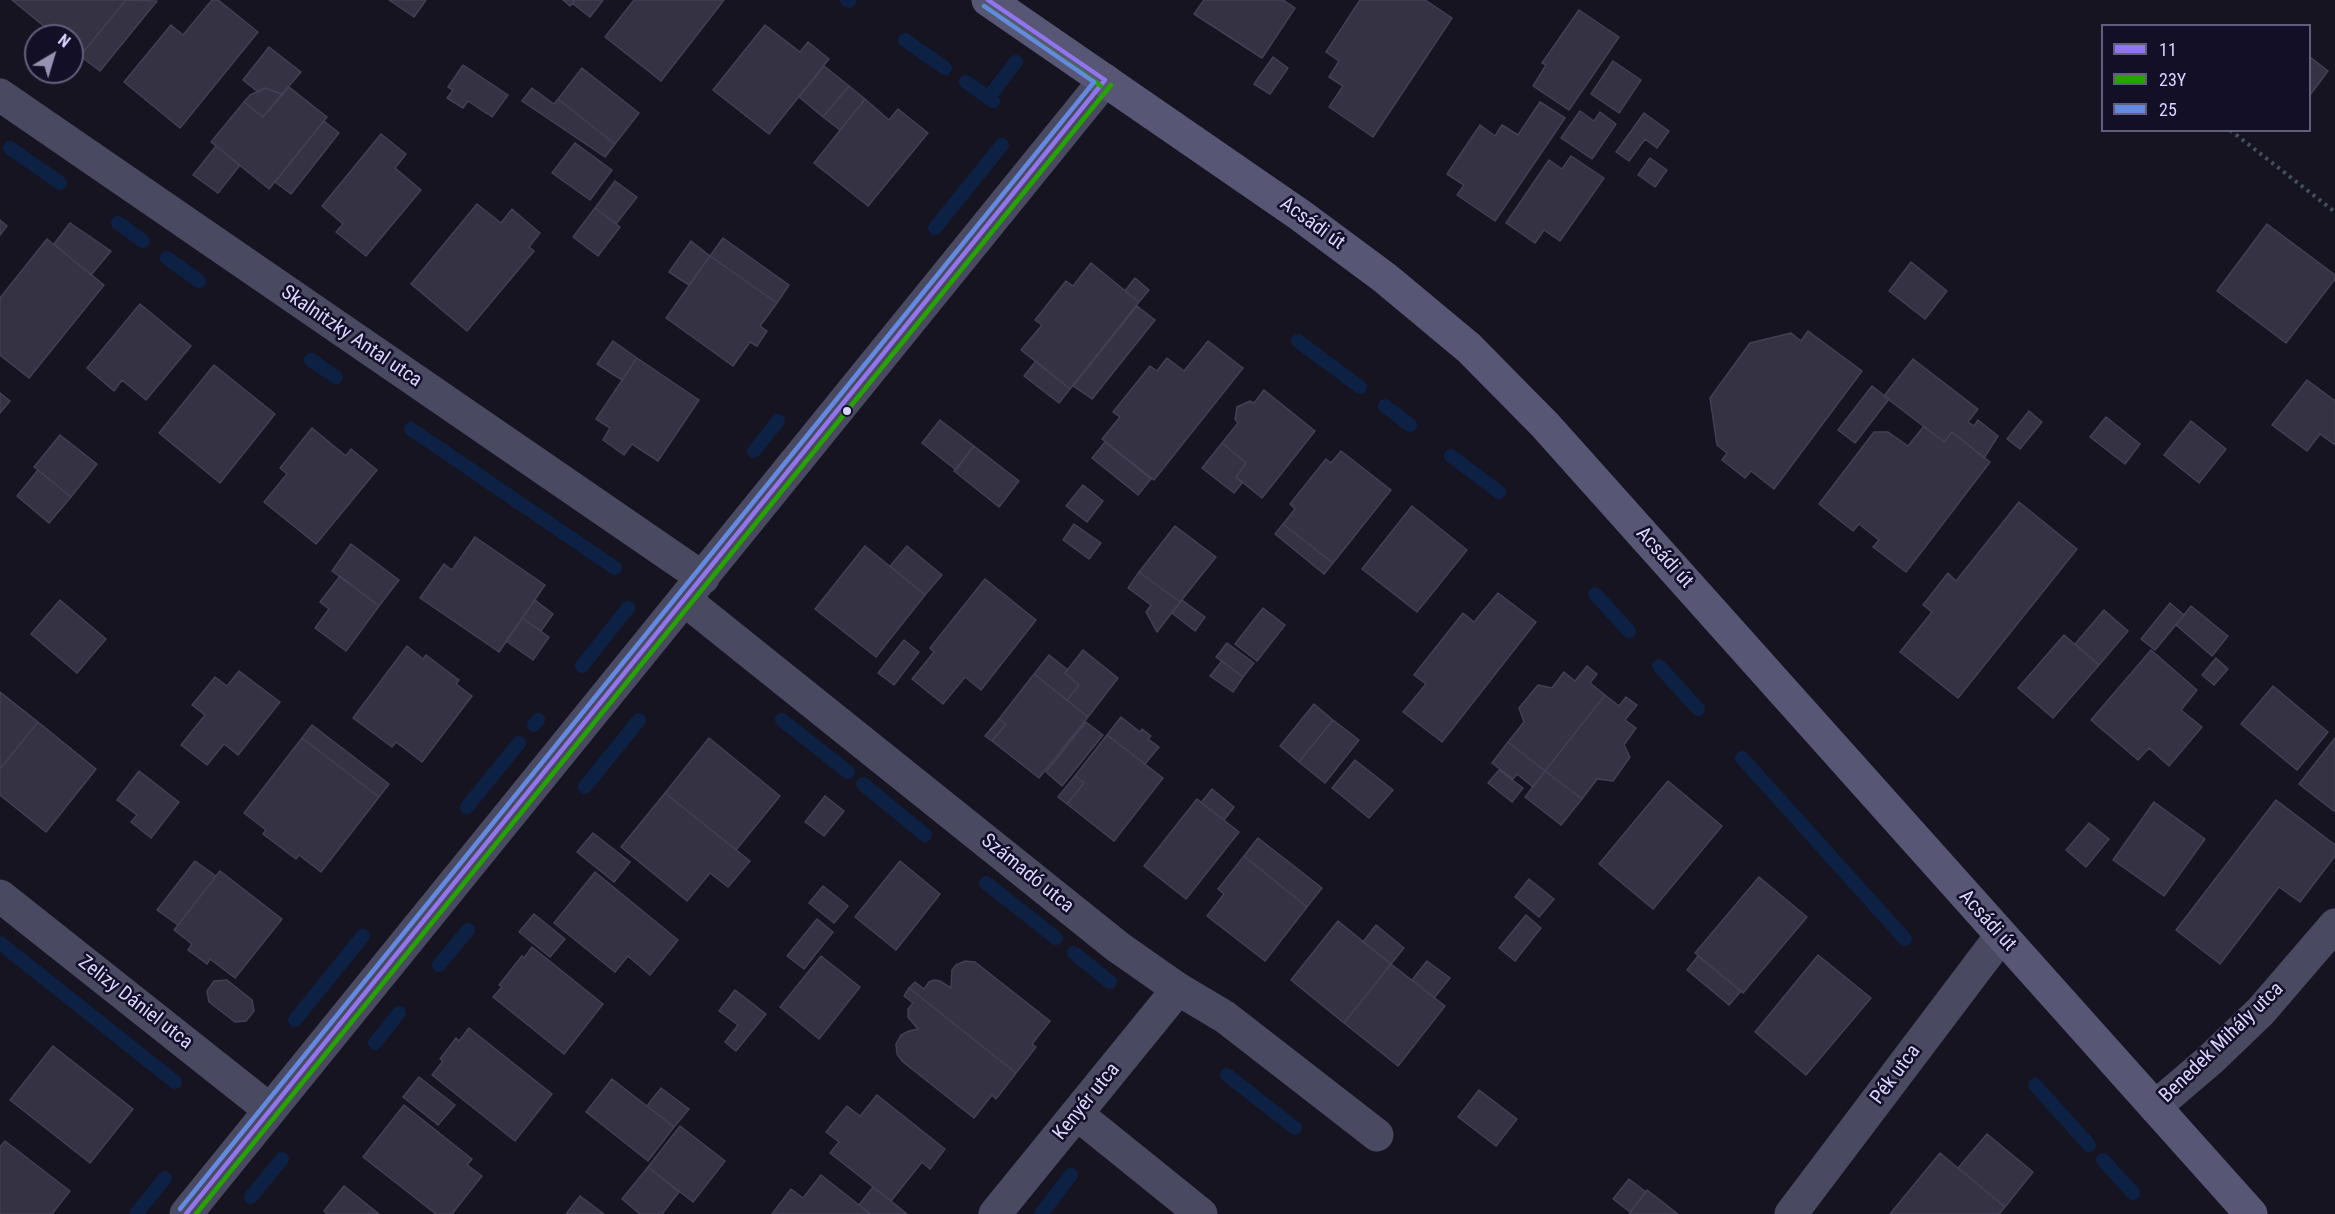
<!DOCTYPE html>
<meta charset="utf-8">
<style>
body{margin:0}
#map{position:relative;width:2335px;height:1214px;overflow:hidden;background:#161421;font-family:"Roboto Condensed",sans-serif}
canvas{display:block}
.legend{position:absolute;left:2101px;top:24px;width:210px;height:108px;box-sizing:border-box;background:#130f26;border:2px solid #625e7d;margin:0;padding:8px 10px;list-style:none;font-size:18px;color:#d9d4ff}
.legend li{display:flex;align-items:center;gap:12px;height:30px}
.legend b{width:30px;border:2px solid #625e7d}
.north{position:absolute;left:24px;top:24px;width:60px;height:60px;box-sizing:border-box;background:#130f26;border:2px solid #625e7d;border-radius:50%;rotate:38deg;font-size:16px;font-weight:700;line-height:24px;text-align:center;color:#d9d4ff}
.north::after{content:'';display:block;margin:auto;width:21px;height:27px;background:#9591b1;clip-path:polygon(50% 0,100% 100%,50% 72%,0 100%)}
</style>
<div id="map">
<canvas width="2335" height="1214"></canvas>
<ul class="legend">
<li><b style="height:8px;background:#9175ed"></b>11</li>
<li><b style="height:8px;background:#25a400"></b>23Y</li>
<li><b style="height:8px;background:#6389e0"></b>25</li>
</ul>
<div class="north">N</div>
</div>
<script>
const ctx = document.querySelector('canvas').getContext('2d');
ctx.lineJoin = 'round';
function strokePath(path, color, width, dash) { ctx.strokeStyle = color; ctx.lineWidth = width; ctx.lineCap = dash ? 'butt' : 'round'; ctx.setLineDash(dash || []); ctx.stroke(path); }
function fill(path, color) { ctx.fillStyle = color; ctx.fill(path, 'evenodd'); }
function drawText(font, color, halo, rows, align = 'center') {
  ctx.font = font + ' "Roboto Condensed",sans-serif'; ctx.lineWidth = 5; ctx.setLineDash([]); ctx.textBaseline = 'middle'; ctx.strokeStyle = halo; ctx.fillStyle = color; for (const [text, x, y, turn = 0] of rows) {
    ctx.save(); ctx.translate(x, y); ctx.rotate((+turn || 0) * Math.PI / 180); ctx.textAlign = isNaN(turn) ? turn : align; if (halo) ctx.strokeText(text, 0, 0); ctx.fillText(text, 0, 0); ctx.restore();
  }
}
const stream = new Path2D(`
 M847,0L849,1
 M905,40L945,68
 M966,82L993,101
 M988,98L1016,62
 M10,148L60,183
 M118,223L143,241
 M935,228L1002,145
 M167,258L199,281
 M1298,341L1360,387
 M311,360L336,377
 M1385,406L1410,425
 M411,429L615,568
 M754,451L778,421
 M1451,456L1499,492
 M1595,594L1629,631
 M582,666L628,608
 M1659,666L1698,709
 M782,720L848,772
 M534,725L538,720
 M1742,758L1905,939
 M863,784L925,835
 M585,787L639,720
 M467,807L519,743
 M986,883L1056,938
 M0,943L175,1082
 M1074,953L1110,982
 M439,965L468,930
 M295,1020L363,936
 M375,1043L399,1013
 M1227,1075L1295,1128
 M2035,1085L2089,1145
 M2103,1160L2133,1193
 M251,1197L282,1159
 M136,1214L165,1178
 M1041,1214L1071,1175`);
const building = new Path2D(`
 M12,0H126L80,56L72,49V36H56Z
 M126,0L157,1L100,71L80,56Z
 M212,0H218L258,32L180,128L124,82L171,25L183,35Z
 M389,0H426L414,17Z
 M563,0H575L570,6Z
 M575,0H603L590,17L572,3Z
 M634,0H724L661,81L605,37Z
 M1204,0H1283L1295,8L1262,58L1194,14Z
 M1360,0H1425L1452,18L1373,137L1329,107L1343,86L1329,77L1339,61L1326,52Z
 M1579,10L1619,37L1569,110L1533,86L1546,65L1542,63Z
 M765,25L800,52L808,42L829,59L769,134L713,90Z
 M269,47L301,72L282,94L265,88L258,92L243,80Z
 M1273,57L1288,68L1270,94L1254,84Z
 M2310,57L2328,71L2310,95Z
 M1613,61L1641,80L1619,113L1591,94Z
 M463,65L508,95L492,117L468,101L463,108L447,98L453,90L448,87Z
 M824,66L849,86L823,117L799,97Z
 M582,68L639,113L615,144L558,99Z
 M849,86L865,99L840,130L823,117Z
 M289,87L327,117L269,189L211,142L244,102L263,117Z
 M265,88L282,94L263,117L244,102L250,95Z
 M532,88L554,104L558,99L615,144L605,157L522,101Z
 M865,99L889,120L898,109L928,133L868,206L814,163Z
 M1540,102L1565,118L1495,221L1457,195L1464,185L1447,174L1480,125L1495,136L1502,125L1518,135Z
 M1580,111L1594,121L1600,112L1616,124L1592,159L1561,138Z
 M1644,113L1669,131L1657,148L1645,139L1629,161L1616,152Z
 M324,121L339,133L291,194L275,182Z
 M381,134L406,154L395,168L421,190L366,256L336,232L343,224L322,206Z
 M575,143L612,170L590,200L552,173Z
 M216,146L240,165L218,193L193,175Z
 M1571,156L1604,178L1560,241L1544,230L1535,243L1506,223L1549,160L1562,169Z
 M1650,158L1667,170L1655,187L1638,175Z
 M615,181L637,197L616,224L595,208Z
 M477,204L501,223L512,209L540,233L529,247L534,251L467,331L411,284Z
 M595,208L620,227L598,256L573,237Z
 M0,220L7,226L0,235Z
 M70,223L111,251L91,275L54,244Z
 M2267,224L2335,275V279L2286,343L2217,291Z
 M723,238L789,285L777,303L710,256Z
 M47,239L104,285L29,378L0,355V298Z
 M691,241L710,256L689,285L669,272Z
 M710,256L777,303L760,326L767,331L757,346L750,342L733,366L666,318Z
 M1911,262L1947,291L1925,319L1889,291Z
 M1091,263L1139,302L1070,389L1021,350L1042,325L1035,320L1066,281L1073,286Z
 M1135,278L1149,290L1139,302L1125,291Z
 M140,304L191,346L146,400L122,380L114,391L87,368Z
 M1137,306L1155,320L1092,399L1073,386Z
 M1808,331L1862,371L1774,489L1751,471L1745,478L1722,460L1727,453L1717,445L1710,398L1750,343L1791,333L1801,341Z
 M613,341L637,358L622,380L597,364Z
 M1208,341L1243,368L1154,480L1102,439L1120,417L1113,412L1150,366L1157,371L1167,358L1184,371Z
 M637,358L699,400L658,461L632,444L624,455L603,440L610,428L596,419Z
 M1913,359L1978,409L1968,422L1974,426L1978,420L1998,436L1984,458L1952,432L1944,442L1884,396Z
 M1036,361L1070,389L1059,403L1024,376Z
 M214,365L275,414L220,483L159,433Z
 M2307,380L2335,401V445L2320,434L2307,451L2272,425Z
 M1872,386L1889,399L1855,443L1838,430Z
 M1264,390L1315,431L1262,498L1236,477L1246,463L1222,443L1238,423L1235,419L1237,407L1250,401L1254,403Z
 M0,393L10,401L0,413Z
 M2029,411L2042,422L2020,449L2007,439Z
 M2106,417L2140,444L2125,464L2090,437Z
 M940,420L974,446L956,470L922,443Z
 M2191,421L2226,449L2199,483L2164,455Z
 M1924,426L1944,442L1952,432L1990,462L1906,572L1873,547L1879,540L1859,524L1853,531L1819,504L1874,432H1888L1908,446Z
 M312,428L346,456L351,449L377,470L316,544L264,502L287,474L280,468Z
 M60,435L97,464L71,497L34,467Z
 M1105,442L1151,479L1138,495L1092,458Z
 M1222,443L1246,463L1236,477L1242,483L1234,493L1202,468Z
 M974,446L1019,481L999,507L954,471Z
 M1341,451L1391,490L1333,563L1283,524L1295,509L1290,504L1326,459L1331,463Z
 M38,470L71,497L49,523L17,496Z
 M1083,485L1103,501L1087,522L1066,506Z
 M2019,502L2077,549L1958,698L1900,652L1932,612L1923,605L1948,573L1956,581Z
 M1412,506L1467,550L1417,612L1362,569Z
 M1074,524L1101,543L1089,559L1063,540Z
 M1283,524L1333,563L1324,574L1275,534Z
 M1175,526L1216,557L1180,602L1139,572Z
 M475,537L545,585L499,652L420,598L444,564L452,570Z
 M351,544L399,580L379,606L332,571Z
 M865,546L925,595L876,657L815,609Z
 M907,546L942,575L925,595L890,566Z
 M1139,572L1180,602L1157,632L1146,612L1151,605L1128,588Z
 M340,576L379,606L346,651L315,628L329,609L320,602Z
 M985,579L1036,620L981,690L965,677L943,704L912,679L934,652L930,648Z
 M1498,593L1536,622L1442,742L1403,712L1426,684L1414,675L1463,613L1474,622Z
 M60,600L106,639L77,673L31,634Z
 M535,600L553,614L541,631L522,618Z
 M1182,600L1205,617L1195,631L1172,613Z
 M2170,603L2184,615L2155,650L2141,639Z
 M2191,606L2228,636L2212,656L2176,625Z
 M1263,608L1285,625L1257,661L1235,644Z
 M2104,610L2128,631L2099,665L2075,644Z
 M522,618L549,637L533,660L506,641Z
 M2064,635L2099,665L2053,718L2018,688Z
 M904,640L919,652L894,685L878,673Z
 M1227,643L1254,663L1243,677L1216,657Z
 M407,646L423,659L426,655L459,680L456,684L472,696L422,762L396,742L392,747L353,718Z
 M1083,650L1118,678L1088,717L1067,700L1079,685L1065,673Z
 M2151,650L2197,690L2181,710L2202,727L2169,766L2149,748L2138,760L2091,720Z
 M1049,655L1068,670L1065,673L1079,685L1067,700L1034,674Z
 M2216,658L2228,669L2214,685L2202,675Z
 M1222,661L1243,677L1233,692L1210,676Z
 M1587,666L1597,674L1590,683L1605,695L1545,771L1508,742L1524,722L1519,708L1538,685L1552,688L1564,672L1575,681Z
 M239,671L280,702L238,755L224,744L207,765L181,745L205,715L192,705L215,677L227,686Z
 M1034,674L1088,717L1039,778L992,741L1006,724L999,719Z
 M2273,686L2328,732L2297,770L2241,724Z
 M0,692L38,722L0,769Z
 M1605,695L1619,706L1626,697L1637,705L1625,720L1636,728L1624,745L1630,757L1613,781L1597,779L1582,799L1545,771Z
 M1314,704L1333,720L1299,762L1280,746Z
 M1121,717L1140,732L1142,729L1151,736L1148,739L1159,747L1145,764L1107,735Z
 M999,719L1006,724L992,741L985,736Z
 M1333,720L1359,740L1325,783L1299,762Z
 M38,722L96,769L46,832L0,795V769Z
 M1086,722L1103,735L1062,786L1046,772Z
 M312,725L389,784L379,797L302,738Z
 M1107,735L1163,778L1114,841L1067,804L1084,783L1075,776Z
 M302,738L379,797L321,872L299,855L296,859L263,834L266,830L244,813Z
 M709,738L780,796L736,850L665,793Z
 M2335,738V812L2299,784Z
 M1508,742L1545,771L1533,787L1517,774L1513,779L1492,763Z
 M1355,760L1393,790L1369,818L1332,788Z
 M1499,770L1523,788L1512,802L1488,783Z
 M139,771L179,802L151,838L131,822L137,815L117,800Z
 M1545,771L1582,799L1561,825L1525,797Z
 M1075,776L1084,783L1067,804L1058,797Z
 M1668,781L1722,826L1653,909L1599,864Z
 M1212,789L1234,807L1224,820L1201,803Z
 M665,793L750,861L728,887L710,873L687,901L621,847Z
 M825,796L844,811L824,836L805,822Z
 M1197,799L1239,832L1186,899L1144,866Z
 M2276,800L2335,845V856L2300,902L2279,887L2220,964L2176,930Z
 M2154,802L2205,839L2164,896L2113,860Z
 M2089,823L2109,839L2086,867L2066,850Z
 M593,833L630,862L614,882L577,852Z
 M1258,838L1322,888L1307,907L1244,856Z
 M1244,856L1307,907L1265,961L1207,916L1224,894L1218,889Z
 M195,861L216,876L178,925L157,910Z
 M900,861L940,894L896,950L855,917Z
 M220,871L282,919L235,978L210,959L207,964L188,950L192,944L174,930Z
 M595,872L678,940L650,975L628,956L615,972L554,923Z
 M1759,877L1807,917L1743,993L1695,953Z
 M1529,879L1554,899L1539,917L1515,897Z
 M823,886L848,906L834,923L809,903Z
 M534,914L565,939L550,957L519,932Z
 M1526,915L1541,928L1515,961L1499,948Z
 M817,919L833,932L804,969L787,956Z
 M1338,921L1391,964L1344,1023L1291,980Z
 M1376,925L1404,948L1391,964L1363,942Z
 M532,947L603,1004L564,1054L493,997L502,987L499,985L522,956L524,958Z
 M1818,955L1871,998L1806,1075L1755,1032Z
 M821,956L860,987L819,1039L780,1007Z
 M1698,956L1741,991L1729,1005L1687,970Z
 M965,961L975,962L1050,1021L1032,1044L1036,1047L1016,1073L909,988L915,982L924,989L929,982L934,980L940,981L951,988L952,970L956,965Z
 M1427,961L1450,978L1434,998L1412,980Z
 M1391,964L1445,1006L1398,1066L1344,1023Z
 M227,980L252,1000L254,1011L246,1021L235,1022L209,1002L207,991L214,981Z
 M909,988L1016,1073L996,1099L992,1095L974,1118L903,1062L897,1054L896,1044L901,1035L909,1031L918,1029L908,1017V1009L913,1003L904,996Z
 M735,990L766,1014L736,1051L725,1042L738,1025L719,1011Z
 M469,1028L552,1094L515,1141L432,1075L443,1061L440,1059L456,1038L459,1041Z
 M53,1046L133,1109L90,1163L10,1100Z
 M419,1077L455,1105L438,1125L403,1097Z
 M612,1079L674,1127L648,1161L586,1112Z
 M661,1088L689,1109L674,1127L647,1106Z
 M1479,1090L1517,1119L1496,1146L1458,1117Z
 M877,1095L945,1149L930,1169L922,1162L891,1201L830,1153L839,1142L826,1132L847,1106L860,1116Z
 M404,1105L472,1159L467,1165L482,1176L452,1214H436L363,1157Z
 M680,1126L725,1161L693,1202L648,1167Z
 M1987,1134L2033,1172L2005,1207L1958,1168Z
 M5,1141L70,1191L52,1214H0V1147Z
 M1940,1153L2005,1207L1999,1214H1890Z
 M648,1167L679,1192L662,1214H640L622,1199Z
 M821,1175L859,1205L871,1214H772L791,1189L803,1198Z
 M1629,1179L1646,1192L1630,1212L1613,1199Z
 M344,1186L379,1214H327L324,1211Z
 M873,1187L891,1201L907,1214H871L859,1205Z
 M1647,1190L1678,1214H1629Z
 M580,1196L604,1214H566Z`);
const path = new Path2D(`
 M2230,130L2335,212`);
const street = new Path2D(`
 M0,95L703,578
 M685,600L1118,947L1178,989L1225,1017L1377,1135
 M0,896L270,1110
 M2155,1107L2210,1060L2261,1011L2335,925
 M1077,1114L1201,1214
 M186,1214L1105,80
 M995,1214L1178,989
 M1791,1214L2001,936`);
const secondary = new Path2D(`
 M988,0L1300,215L1385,278L1469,348L1545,425L2251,1214`);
const bus1 = new Path2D(`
 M988,0L1105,80
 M186,1214L1105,80`);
const bus2 = new Path2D(`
 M984,6L1101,86
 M196,1214L1111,85`);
const bus3 = new Path2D(`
 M180,1209L1094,82L984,6`);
const markers = [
 [847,411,5,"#d9d4ff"]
];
const streetNames = [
 ["Acsádi út",1312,224,36],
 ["Skalnitzky Antal utca",351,337,34],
 ["Acsádi út",1664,558,48],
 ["Számadó utca",1027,874,39],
 ["Acsádi út",1987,921,48],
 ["Zelizy Dániel utca",135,1003,38],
 ["Benedek Mihály utca",2222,1043,-44],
 ["Pék utca",1896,1075,-53],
 ["Kenyér utca",1087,1102,-51]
];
strokePath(stream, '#0d2144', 14);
fill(building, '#343243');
strokePath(building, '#433f54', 1.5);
strokePath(path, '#44505f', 4, [3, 4.5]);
strokePath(street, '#4a4962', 33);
strokePath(secondary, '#575674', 33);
strokePath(bus1, '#9175ed', 4.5);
strokePath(bus2, '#25a400', 4.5);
strokePath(bus3, '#6389e0', 4.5);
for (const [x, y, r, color] of markers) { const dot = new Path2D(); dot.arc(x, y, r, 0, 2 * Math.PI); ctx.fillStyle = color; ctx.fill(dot); strokePath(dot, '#130f26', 2); }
drawText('20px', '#d9d4ff', '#130f26', streetNames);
</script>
